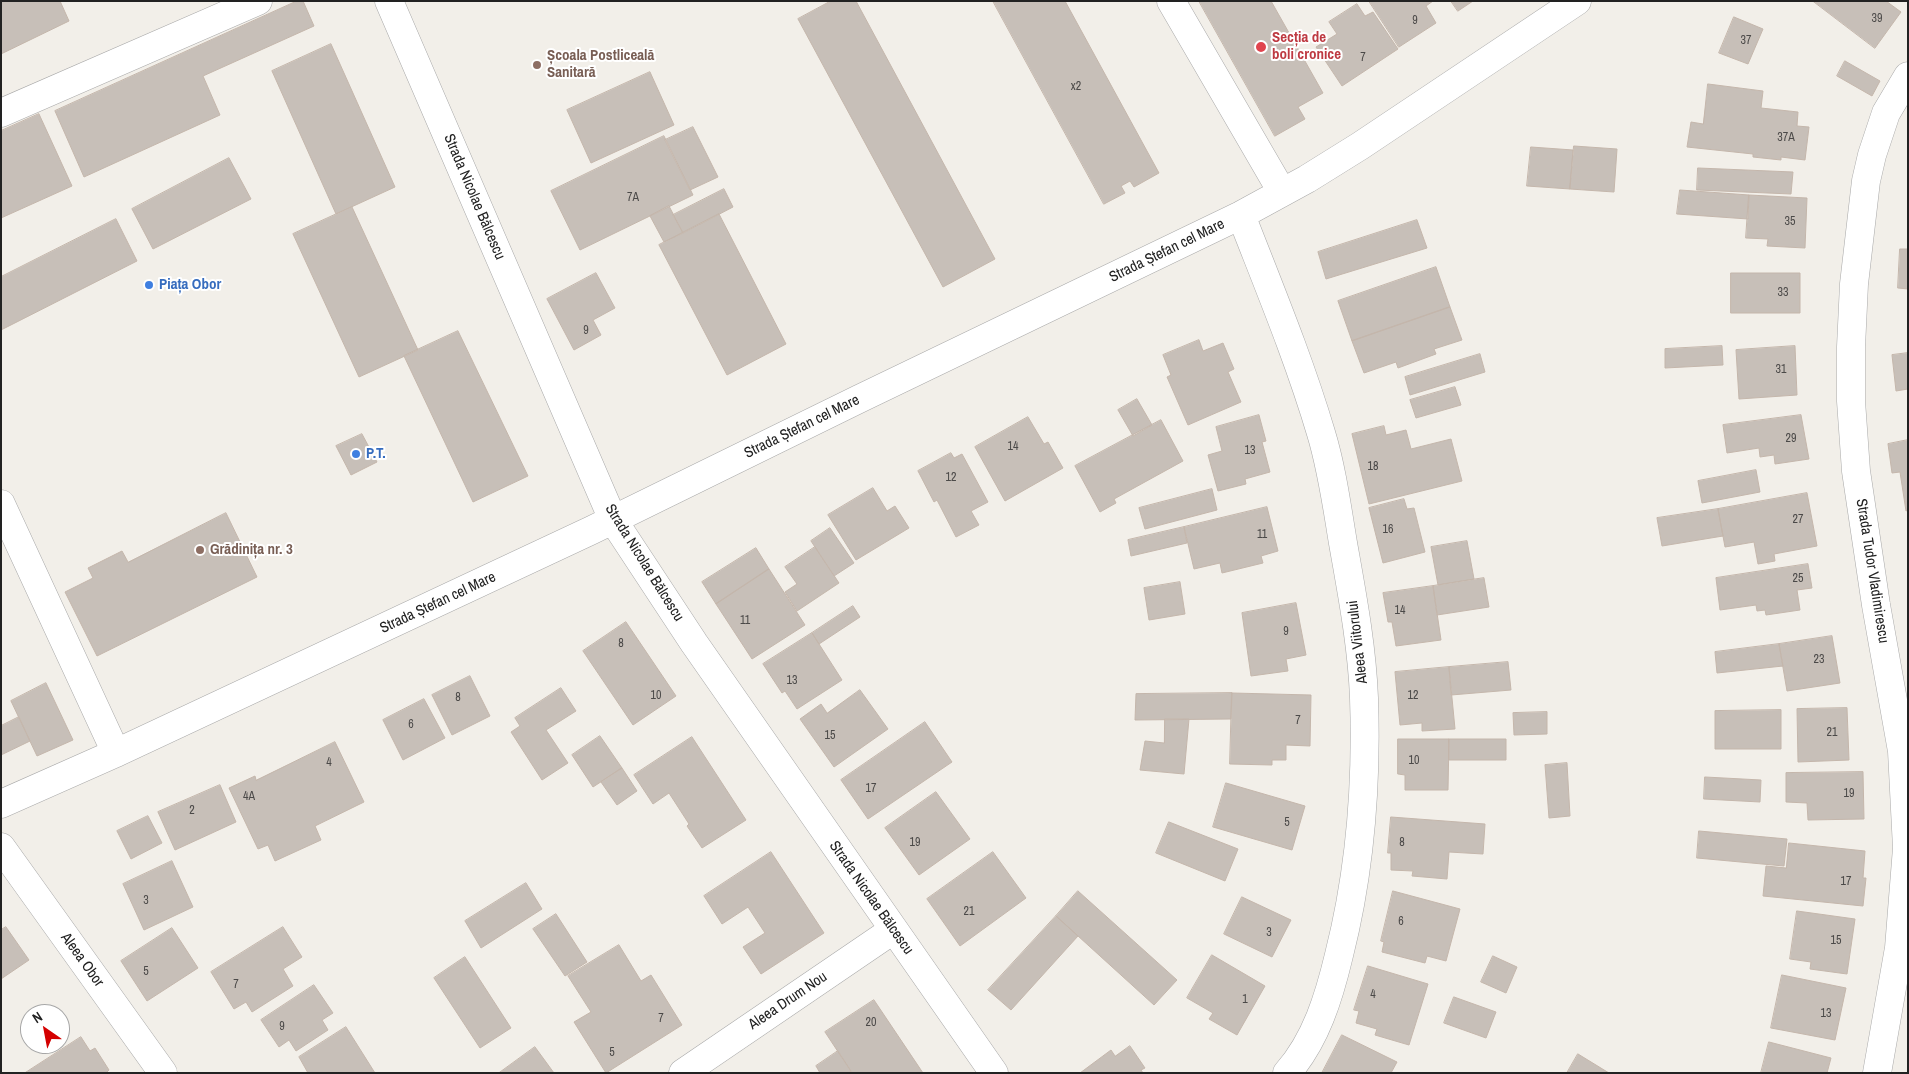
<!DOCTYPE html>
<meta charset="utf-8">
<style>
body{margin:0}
#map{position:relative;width:1909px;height:1074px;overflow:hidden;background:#f2efe9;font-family:"Archivo Narrow",sans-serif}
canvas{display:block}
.frame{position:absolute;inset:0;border:2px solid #222;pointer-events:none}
.north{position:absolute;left:20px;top:1004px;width:50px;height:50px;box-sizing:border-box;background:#fff;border:1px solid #a7a7a7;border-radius:50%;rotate:327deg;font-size:14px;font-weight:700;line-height:20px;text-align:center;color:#222}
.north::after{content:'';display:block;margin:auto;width:18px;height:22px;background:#d40000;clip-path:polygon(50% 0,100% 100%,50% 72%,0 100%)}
</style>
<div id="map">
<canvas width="1909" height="1074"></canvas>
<div class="frame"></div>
<div class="north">N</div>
</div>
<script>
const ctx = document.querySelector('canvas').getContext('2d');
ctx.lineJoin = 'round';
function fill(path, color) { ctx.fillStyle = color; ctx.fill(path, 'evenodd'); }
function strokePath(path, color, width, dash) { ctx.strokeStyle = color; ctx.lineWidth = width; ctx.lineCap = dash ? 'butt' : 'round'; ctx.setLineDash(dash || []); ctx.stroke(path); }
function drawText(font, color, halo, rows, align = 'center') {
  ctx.font = font + ' "Archivo Narrow",sans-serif'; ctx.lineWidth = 4; ctx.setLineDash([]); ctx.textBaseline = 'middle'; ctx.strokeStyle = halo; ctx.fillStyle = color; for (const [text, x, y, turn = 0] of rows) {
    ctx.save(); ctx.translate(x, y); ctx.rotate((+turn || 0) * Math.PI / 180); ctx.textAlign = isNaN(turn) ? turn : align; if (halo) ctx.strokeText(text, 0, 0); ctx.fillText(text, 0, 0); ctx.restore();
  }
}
const building = new Path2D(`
 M1,1H60L69,21L1,54Z
 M297,1H303L314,26L203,76L220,115L84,177L55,111Z
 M831,1H856L995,259L943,287L798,19Z
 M993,1H1065L1159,173L1134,187L1130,181L1121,186L1125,193L1104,204Z
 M1199,1H1271L1323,93L1298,107L1305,119L1275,136Z
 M1369,1H1433L1426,6L1436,23L1399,47Z
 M1451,1H1473L1458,11Z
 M1813,1H1886L1901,12L1875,48Z
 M1357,4L1365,16L1373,12L1398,49L1342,86L1316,47L1337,34L1329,22Z
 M1734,17L1763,29L1748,64L1719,53Z
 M331,44L395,187L336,214L272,71Z
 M1845,61L1880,81L1872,96L1837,76Z
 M650,72L674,125L591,163L567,110Z
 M1708,84L1763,91L1761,108L1798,112L1797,126L1809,127L1805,160L1781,157V160L1753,157V154L1687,147L1691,122L1703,124Z
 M39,114L72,186L1,218V131Z
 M693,127L718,177L690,190L665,140Z
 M664,136L693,195L580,250L551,191Z
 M1574,146L1617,149L1614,192L1570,189Z
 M1531,147L1573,150L1570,189L1527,186Z
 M229,158L251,199L153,249L132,209Z
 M1698,168L1793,172L1791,194L1697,190Z
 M724,189L733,207L683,233L673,215Z
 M1680,190L1749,195L1748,219L1677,214Z
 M1749,195L1807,198L1805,248L1767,246L1768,239L1746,238Z
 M669,206L683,233L664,242L650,216Z
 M352,207L418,350L359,377L293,234Z
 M719,214L786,344L727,375L659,245Z
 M116,219L137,261L1,330V277Z
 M1417,220L1427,248L1326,279L1318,252Z
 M1900,249H1908V289L1898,288Z
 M1436,267L1450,307L1352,341L1338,301Z
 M596,273L615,308L593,320L601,335L574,350L547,299Z
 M1731,273H1800V313H1731Z
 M1450,307L1462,340L1434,349L1436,354L1398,368L1396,362L1364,373L1352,341Z
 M458,331L528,476L473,502L404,356Z
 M1199,340L1203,351L1223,343L1234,369L1228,372L1241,402L1188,425L1167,377L1171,375L1163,355Z
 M1722,346L1723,365L1665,368V349Z
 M1795,346L1797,395L1739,399L1736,350Z
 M1908,353V389L1896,391L1892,355Z
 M1480,354L1485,372L1410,395L1405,377Z
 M1455,387L1461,405L1416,418L1410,400Z
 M1137,399L1152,425L1133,436L1118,410Z
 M1259,415L1266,441L1262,442L1270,472L1245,479L1246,484L1218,491L1208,455L1222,451L1216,427Z
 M1801,415L1809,459L1775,464L1774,455L1760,457L1759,448L1727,453L1723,425Z
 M1028,417L1044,444L1048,442L1063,468L1005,501L975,447Z
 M1161,420L1183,461L1114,499L1116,503L1100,512L1075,466Z
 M1384,426L1386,435L1406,430L1411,449L1451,439L1462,481L1369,504L1352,434Z
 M362,434L377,462L351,475L336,446Z
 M1908,440V510L1906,511L1900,472L1892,473L1888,444Z
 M951,453L954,458L962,454L988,502L971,511L979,525L956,537L937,500L934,502L918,471Z
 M1756,470L1760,492L1702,503L1698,481Z
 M873,488L887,511L895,506L909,528L856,560L828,515Z
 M1212,489L1217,510L1145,529L1139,508Z
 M1807,493L1817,546L1774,554L1775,561L1758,564L1754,542L1725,547L1718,509Z
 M1404,499L1407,509L1414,508L1425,552L1383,563L1369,508Z
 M1267,507L1278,551L1261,556L1263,563L1222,573L1220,563L1194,569L1184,527Z
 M1718,509L1723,536L1662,546L1657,518Z
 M226,513L257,577L97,656L65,592L93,578L88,568L122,551L128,562Z
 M1184,527L1187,543L1131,556L1128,540Z
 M830,528L854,563L834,576L811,541Z
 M1467,541L1474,579L1438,585L1431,547Z
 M815,547L839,583L797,611L785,592L797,584L785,567Z
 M756,548L769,569L716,604L702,582Z
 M1808,564L1812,588L1797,590L1800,610L1766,615L1765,610L1757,611L1756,605L1720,610L1716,578Z
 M769,569L805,625L752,659L716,604Z
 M1484,578L1489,607L1437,615L1433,586Z
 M1180,582L1185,614L1149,620L1144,588Z
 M1433,586L1441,640L1396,646L1392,622H1388L1383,593Z
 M1296,603L1306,655L1286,659L1288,671L1251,676L1242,613Z
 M853,606L860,617L819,644L812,633Z
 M626,622L676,696L633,725L583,651Z
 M812,633L842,680L797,709L785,691L782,693L763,664Z
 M1832,636L1840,683L1787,691L1779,644Z
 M1779,644L1783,666L1717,673L1715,652Z
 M1508,662L1511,690L1451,695L1449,667Z
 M1449,667L1455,729L1422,731V723L1400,725L1395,672Z
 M470,676L490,716L452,735L432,695Z
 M46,683L73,740L37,756L11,701Z
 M561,688L576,711L546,730L568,763L542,780L511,732L520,726L515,718Z
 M860,690L888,729L834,767L800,719L821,704L827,713Z
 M1232,693L1311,695L1310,746L1286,745V760H1272V765L1230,764Z
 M1232,693L1231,719L1135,720L1136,694Z
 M424,699L445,738L403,760L383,720Z
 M1847,708L1849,760L1798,762L1797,709Z
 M1781,710V749H1715V711Z
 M1547,712V734L1514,735L1513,713Z
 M19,717L30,741L1,755V726Z
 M1165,719H1189L1184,774L1140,770L1145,741L1164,743Z
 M925,722L952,762L868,819L841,780Z
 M600,736L622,768L593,787L572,755Z
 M692,737L746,820L702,848L687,826L689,824L669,793L653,804L634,775Z
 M1398,739H1449L1448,790H1405V775L1398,774Z
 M1449,739H1506V760H1449Z
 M335,742L364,802L315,826L321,840L275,861L268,845L258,849L229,788L255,776L256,780Z
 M1567,763L1570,816L1549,818L1545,765Z
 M622,768L637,791L617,805L601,782Z
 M1863,772L1864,819L1808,820L1807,803L1786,802V773Z
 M1705,777L1761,780L1760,802L1704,799Z
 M1226,783L1305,806L1292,850L1213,827Z
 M220,785L236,822L175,850L158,812Z
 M936,792L970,839L919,875L885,828Z
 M148,816L162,843L131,859L117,831Z
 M1391,817L1485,824L1483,854L1449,852L1447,879L1412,876L1413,871L1391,870V853H1388Z
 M1169,822L1238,849L1225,881L1156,853Z
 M1699,831L1787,839L1784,866L1697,858Z
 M1789,843L1865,851L1863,878H1866L1863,906L1763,896L1766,866L1786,868Z
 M771,852L824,933L761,974L743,947L765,933L748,907L722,924L704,896Z
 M993,852L1026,898L960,946L927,899Z
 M172,861L193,907L144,930L123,884Z
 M526,883L542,909L481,948L465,921Z
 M1078,891L1177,980L1154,1005L1056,916Z
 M1393,891L1460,909L1446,961L1427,956L1425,963L1382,952L1384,942L1381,941Z
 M1242,897L1291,920L1272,957L1224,934Z
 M1797,911L1855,919L1847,974L1810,969L1811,962L1790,959Z
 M556,914L587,962L565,976L533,929Z
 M1056,916L1078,936L1011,1010L988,990Z
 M6,927L29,960L1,979V930Z
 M283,927L302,957L283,969L293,986L252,1012L246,1002L234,1009L211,972Z
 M172,928L198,968L147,1001L121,961Z
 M619,945L641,981L651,975L682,1025L606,1073L574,1022L591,1012L568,976Z
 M1212,955L1265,986L1237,1035L1209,1019L1213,1013L1187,998Z
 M1493,956L1517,967L1506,993L1481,982Z
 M465,957L511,1028L480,1048L434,978Z
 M1368,966L1428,984L1409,1045L1375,1035L1377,1029L1356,1023L1359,1011L1354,1010Z
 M1782,975L1846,988L1835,1040L1771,1028Z
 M314,985L333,1013L322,1020L328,1030L296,1051L289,1040L279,1047L261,1020Z
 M1454,997L1496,1012L1486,1038L1444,1023Z
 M874,1000L923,1073H852L825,1032Z
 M346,1027L375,1073H308L299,1057Z
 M1342,1035L1397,1062L1391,1073H1322Z
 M81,1037L90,1051L95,1048L109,1070L106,1073H25Z
 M1769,1042L1831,1058L1827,1073H1761Z
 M1130,1046L1145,1068L1141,1070L1143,1073H1080L1111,1050L1115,1056Z
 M535,1047L554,1073H499Z
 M838,1051L851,1071L848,1073H820L816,1066Z
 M1578,1054L1609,1073H1567Z`);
const minor = new Path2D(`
 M389,1L613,520L694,643L994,1073
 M1171,1L1282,192
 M1,113L258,1
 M1241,215C1269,287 1299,359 1321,433C1332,469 1337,507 1343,543C1352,594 1362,646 1364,698C1367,784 1360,872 1339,955C1329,997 1316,1040 1287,1073
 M1,504L116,753
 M1,804L116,753L592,530L859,399L1241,215L1307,179L1360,146L1577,1
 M1,847L163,1073
 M683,1073L893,930
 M1877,1073L1899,948L1907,848L1902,751L1876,605L1856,471L1851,401V347L1854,284L1866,181L1872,155L1886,113L1908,76`);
const markers = [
 [1261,47,6,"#e0444e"],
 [537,65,5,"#8d6e63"],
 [149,285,5,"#3f7fe0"],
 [356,454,5,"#3f7fe0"],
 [200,550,5,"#8d6e63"]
];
const numberNames = [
 ["39",1877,19],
 ["9",1415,21],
 ["37",1746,41],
 ["7",1363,58],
 ["x2",1076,87],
 ["37A",1786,138],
 ["7A",633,198],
 ["35",1790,222],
 ["33",1783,293],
 ["9",586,331],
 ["31",1781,370],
 ["29",1791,439],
 ["14",1013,447],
 ["13",1250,451],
 ["18",1373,467],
 ["12",951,478],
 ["27",1798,520],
 ["16",1388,530],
 ["11",1262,535],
 ["25",1798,579],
 ["14",1400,611],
 ["11",745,621],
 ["9",1286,632],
 ["8",621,644],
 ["23",1819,660],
 ["13",792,681],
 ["10",656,696],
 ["12",1413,696],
 ["8",458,698],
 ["7",1298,721],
 ["6",411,725],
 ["21",1832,733],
 ["15",830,736],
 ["10",1414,761],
 ["4",329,763],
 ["17",871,789],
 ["19",1849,794],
 ["4A",249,797],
 ["2",192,811],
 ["5",1287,823],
 ["19",915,843],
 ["8",1402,843],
 ["17",1846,882],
 ["3",146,901],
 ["21",969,912],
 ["6",1401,922],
 ["3",1269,933],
 ["15",1836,941],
 ["5",146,972],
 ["7",236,985],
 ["4",1373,995],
 ["1",1245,1000],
 ["13",1826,1014],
 ["7",661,1019],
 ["20",871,1023],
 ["9",282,1027],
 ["5",612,1053]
];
const healthNames = [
 ["Secția de",1272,38],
 ["boli cronice",1272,55]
];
const educationNames = [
 ["Școala Postliceală",547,56],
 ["Sanitară",547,73],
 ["Grădinița nr. 3",210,550]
];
const streetNames = [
 ["Strada Nicolae Bălcescu",474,197,67],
 ["Strada Ștefan cel Mare",1167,251,-26],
 ["Strada Ștefan cel Mare",802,427,-26],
 ["Strada Nicolae Bălcescu",644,563,58],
 ["Strada Tudor Vladimirescu",1872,571,81],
 ["Strada Ștefan cel Mare",438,603,-25],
 ["Aleea Viitorului",1358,642,-97],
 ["Strada Nicolae Bălcescu",871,898,55],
 ["Aleea Obor",82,960,54],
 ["Aleea Drum Nou",788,1001,-34]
];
const shopNames = [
 ["Piața Obor",159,285],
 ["P.T.",366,454]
];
fill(building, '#c7bfb8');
strokePath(building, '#c4b6ab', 1);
strokePath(minor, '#a9a9a9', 29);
strokePath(minor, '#fff', 28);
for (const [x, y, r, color] of markers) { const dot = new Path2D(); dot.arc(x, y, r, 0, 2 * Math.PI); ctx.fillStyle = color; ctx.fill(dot); strokePath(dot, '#fff', 2); }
drawText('12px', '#4b4948', null, numberNames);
drawText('bold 15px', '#be3a42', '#fff', healthNames, 'left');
drawText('bold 15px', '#785e54', '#fff', educationNames, 'left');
drawText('15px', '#222', '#fff', streetNames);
drawText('bold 15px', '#366cbe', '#fff', shopNames, 'left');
</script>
